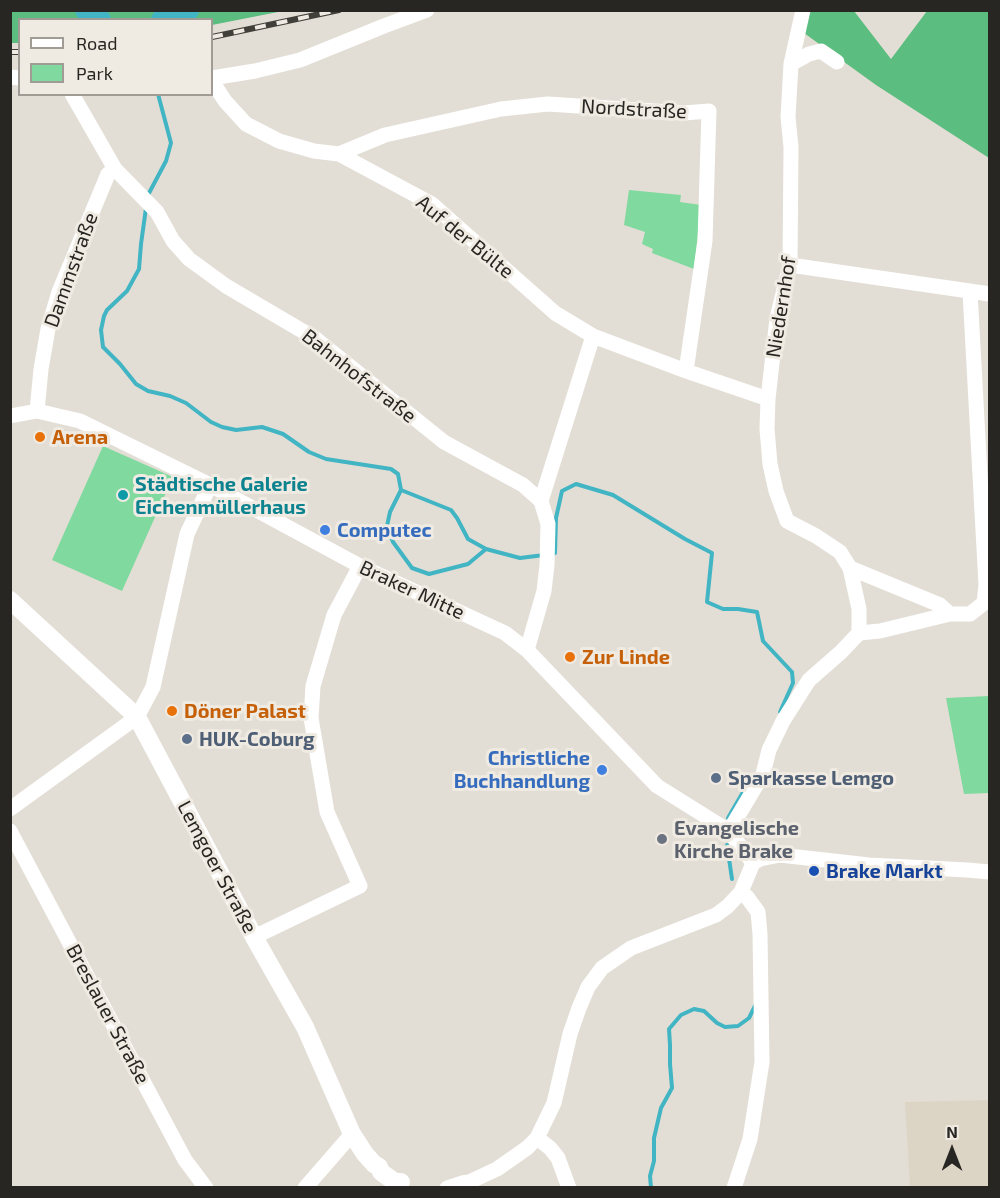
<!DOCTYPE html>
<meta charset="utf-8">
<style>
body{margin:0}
#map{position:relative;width:1000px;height:1198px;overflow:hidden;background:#e3ded5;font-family:"Exo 2",sans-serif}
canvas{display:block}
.frame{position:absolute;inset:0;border:12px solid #272622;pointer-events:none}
.legend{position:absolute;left:18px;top:18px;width:195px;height:78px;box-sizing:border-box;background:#f0ebe2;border:2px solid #a09c95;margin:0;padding:8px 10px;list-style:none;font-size:18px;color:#272622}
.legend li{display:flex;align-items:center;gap:12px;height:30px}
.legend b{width:30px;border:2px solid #a09c95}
.north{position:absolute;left:922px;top:1120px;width:60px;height:60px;-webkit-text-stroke:4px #f0ebe2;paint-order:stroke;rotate:0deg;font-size:16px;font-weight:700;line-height:24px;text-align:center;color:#272622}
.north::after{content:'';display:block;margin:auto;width:21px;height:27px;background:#272622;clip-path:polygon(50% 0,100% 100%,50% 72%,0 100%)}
</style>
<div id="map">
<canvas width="1000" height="1198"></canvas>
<div class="frame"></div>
<ul class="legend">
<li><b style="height:8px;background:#fff"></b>Road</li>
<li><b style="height:16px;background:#80d99e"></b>Park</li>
</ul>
<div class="north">N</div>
</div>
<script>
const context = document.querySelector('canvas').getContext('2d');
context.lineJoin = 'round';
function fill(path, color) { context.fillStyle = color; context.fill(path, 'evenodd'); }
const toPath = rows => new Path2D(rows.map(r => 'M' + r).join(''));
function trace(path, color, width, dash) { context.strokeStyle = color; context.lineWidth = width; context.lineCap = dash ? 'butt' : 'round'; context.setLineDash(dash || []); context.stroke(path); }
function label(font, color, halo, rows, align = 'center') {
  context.font = font + ' "Exo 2",sans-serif'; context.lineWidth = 6; context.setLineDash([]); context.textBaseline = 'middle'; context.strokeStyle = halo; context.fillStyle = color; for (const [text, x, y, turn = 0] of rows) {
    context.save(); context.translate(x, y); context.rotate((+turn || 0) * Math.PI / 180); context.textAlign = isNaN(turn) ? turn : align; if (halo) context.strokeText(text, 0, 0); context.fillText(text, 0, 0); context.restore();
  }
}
fill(toPath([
 [989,1100,989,1187,910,1187,905,1102]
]), '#dcd4c4');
fill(toPath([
 [629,190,681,195,680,202,701,205,694,269,652,253,653,249,642,244,645,232,624,225],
 [103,446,173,477,122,591,52,560],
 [989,696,989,793,964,794,946,698]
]), '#80d99e');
fill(toPath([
 [10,11,11,10,283,11,212,25,212,20,20,20,19,43,11,43],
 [808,11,854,11,891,59,927,11,989,11,989,158,876,85,804,33]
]), '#5bbd7f');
trace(toPath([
 [148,195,166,161,171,143,158,94],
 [146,208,141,244,139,269,127,291,107,310,104,316,101,330,103,347,120,364,136,384,148,391,170,396,186,403,211,422,222,427,236,430,262,427,283,434,309,452,326,459,391,469,398,474,401,490,451,510,457,518,468,539,486,549,520,558,544,555],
 [401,490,390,512,387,526,393,542,412,568,429,574,468,564,486,549],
 [552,554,555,553,556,518,562,491,576,484,613,495,685,539,712,553,707,602,723,609,738,609,757,612,763,641,792,672,793,683,780,712],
 [728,818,750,780],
 [727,845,732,879],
 [651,1188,650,1176,654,1161,654,1138,661,1108,672,1088,670,1064,670,1045,669,1029,681,1015,694,1009,704,1011,717,1023,725,1027,738,1026,749,1018,756,1004]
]), '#41b5c3', 4);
trace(toPath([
 [86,10,100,20],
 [162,20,188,10]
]), '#41b5c3', 22);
trace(toPath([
 [803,10,791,64,788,117,791,147,790,265,777,318,768,399,767,429,770,464,776,491,787,521,816,536,840,552,850,568,859,609,859,633],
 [791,64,809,54,821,51,837,62],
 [10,77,20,78],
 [212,78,255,71,300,60,384,26,427,10],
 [212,81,225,101,246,124,279,141,314,151,339,154,432,204,555,313,593,336,686,371,768,399],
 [72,94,115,169,157,212,173,241,189,259,226,286,316,339,444,442,523,485,541,501,548,524,547,565,544,591,527,650],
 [339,154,385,135,501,109,548,104,684,113,709,111,705,241,686,371],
 [790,265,990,294],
 [37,411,41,369,48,329,59,292,108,174,115,169],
 [10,416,37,411,80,421,210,485,360,566,505,633,527,650,657,786,729,831,753,863],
 [541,501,593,336],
 [950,614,970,614,984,603,986,585,970,292],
 [10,809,137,717,153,687,187,534,210,485],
 [10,831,185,1160,206,1188],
 [729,831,763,774,769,750,783,721,809,680,841,652,859,633,880,631,950,614,940,605,850,568],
 [753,863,760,859,780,855,869,865,967,870,990,872],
 [254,937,360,886,327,812,311,718,313,686,334,615,360,566],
 [537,1138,550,1148,558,1158,569,1188],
 [305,1188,352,1134],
 [447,1188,462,1183,469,1182,497,1169,527,1148,537,1138,554,1103,570,1034,579,1008,588,987,602,968,631,948,716,915,728,906,741,892,753,863],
 [734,1188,750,1139,762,1062,760,934,758,912,747,897,741,892]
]), '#fff', 15);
trace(toPath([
 [10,600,137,717,254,937,305,1027,352,1134,365,1154,374,1164,379,1167,381,1172,395,1182,401,1182]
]), '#fff', 18);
const rail = toPath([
 [212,37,339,10],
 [10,52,20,52]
]);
trace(rail, '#403f3a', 6);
trace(rail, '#f0ebe2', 4, [11]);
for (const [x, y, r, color] of [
 [40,437,6,"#e8710a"],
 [123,495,6,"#0f9aa8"],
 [325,530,6,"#3f7fe0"],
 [570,657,6,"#e8710a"],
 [172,711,6,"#e8710a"],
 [187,739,6,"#5c6f8a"],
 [602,770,6,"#3f7fe0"],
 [716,778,6,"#5c6f8a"],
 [662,839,6,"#6b7280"],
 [814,871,6,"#1a4fb4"]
]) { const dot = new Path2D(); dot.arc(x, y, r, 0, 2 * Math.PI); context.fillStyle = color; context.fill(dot); trace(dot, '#f0ebe2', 2); }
label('20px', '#272622', '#f0ebe2', [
 ["Nordstraße",634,109,3],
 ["Auf der Bülte",465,237,39],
 ["Dammstraße",71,270,-70],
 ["Niedernhof",781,307,-81],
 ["Bahnhofstraße",359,376,38],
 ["Braker Mitte",412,590,25],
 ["Lemgoer Straße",217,867,62],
 ["Breslauer Straße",108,1014,62]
]);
label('bold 20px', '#c56008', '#f0ebe2', [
 ["Arena",52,437],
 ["Zur Linde",582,657],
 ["Döner Palast",184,711]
], 'left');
label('bold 20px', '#0d838f', '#f0ebe2', [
 ["Städtische Galerie",135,484],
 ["Eichenmüllerhaus",135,507]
], 'left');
label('bold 20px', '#366cbe', '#f0ebe2', [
 ["Computec",337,530],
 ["Christliche",590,758,"right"],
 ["Buchhandlung",590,781,"right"]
], 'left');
label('bold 20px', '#4e5e75', '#f0ebe2', [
 ["HUK-Coburg",199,739],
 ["Sparkasse Lemgo",728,778]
], 'left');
label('bold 20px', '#5b616d', '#f0ebe2', [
 ["Evangelische",674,828],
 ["Kirche Brake",674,851]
], 'left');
label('bold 20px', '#164399', '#f0ebe2', [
 ["Brake Markt",826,871]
], 'left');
</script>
